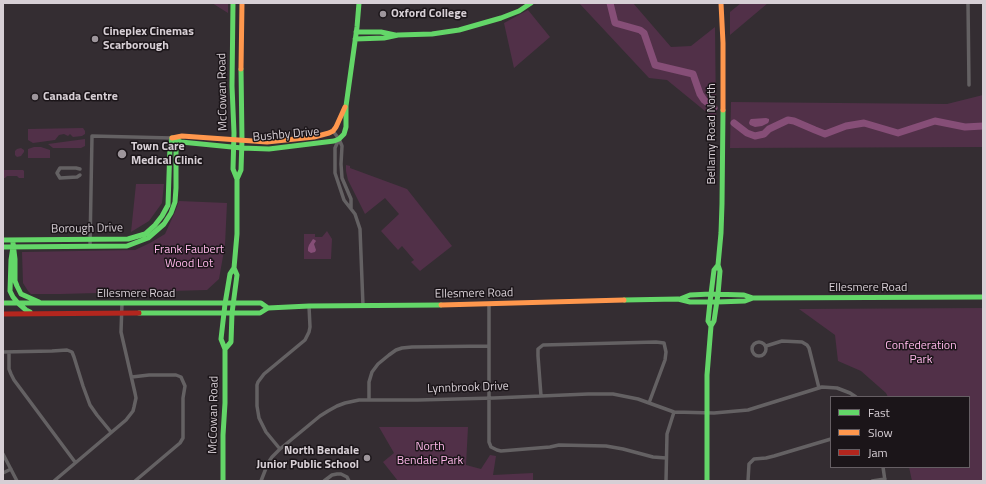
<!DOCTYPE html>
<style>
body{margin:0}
#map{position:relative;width:986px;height:484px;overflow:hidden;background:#342d32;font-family:"Titillium Web",sans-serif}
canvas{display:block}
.frame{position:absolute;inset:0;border:4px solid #d7cfd5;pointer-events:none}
.legend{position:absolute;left:830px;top:396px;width:140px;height:72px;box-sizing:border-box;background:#1b1519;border:1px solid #665f64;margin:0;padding:5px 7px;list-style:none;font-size:12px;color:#d7cfd5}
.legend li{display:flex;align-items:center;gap:8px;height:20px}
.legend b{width:20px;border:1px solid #665f64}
</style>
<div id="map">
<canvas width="986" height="484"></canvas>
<div class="frame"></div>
<ul class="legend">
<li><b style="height:5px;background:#63d668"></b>Fast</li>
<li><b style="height:5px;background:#ff974d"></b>Slow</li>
<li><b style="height:5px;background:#b3261e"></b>Jam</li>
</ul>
</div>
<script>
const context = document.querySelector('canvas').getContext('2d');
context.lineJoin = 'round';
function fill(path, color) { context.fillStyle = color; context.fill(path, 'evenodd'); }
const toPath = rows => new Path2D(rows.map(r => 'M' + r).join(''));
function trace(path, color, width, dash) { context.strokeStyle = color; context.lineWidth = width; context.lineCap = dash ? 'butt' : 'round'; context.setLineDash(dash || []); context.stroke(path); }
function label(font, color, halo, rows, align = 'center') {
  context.font = font + ' "Titillium Web",sans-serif'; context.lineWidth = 3; context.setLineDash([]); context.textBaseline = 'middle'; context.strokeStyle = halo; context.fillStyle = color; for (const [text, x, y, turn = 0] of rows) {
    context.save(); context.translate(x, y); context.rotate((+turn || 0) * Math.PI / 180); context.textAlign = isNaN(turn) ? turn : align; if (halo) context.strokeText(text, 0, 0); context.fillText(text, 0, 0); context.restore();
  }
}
fill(toPath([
 [212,3,228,3,228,13],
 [579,3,633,3,671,47,691,46,715,27,716,120,667,80,649,78],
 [741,3,768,3,730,35,730,12],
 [528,10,550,37,514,68,504,23],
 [983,95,983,147,730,148,731,102,947,104],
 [83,128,85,131,85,134,82,136,73,137,70,134,68,136,64,134,59,135,55,140,33,143,28,140,28,129],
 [85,139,85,146,81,148,53,148,48,144],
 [34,147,41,147,50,150,50,158,28,158,28,149],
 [21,148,24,150,24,152,21,156,17,157,15,155,15,151,17,149],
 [346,165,350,166,350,168,407,189,452,246,420,271,411,262,414,260,402,246,398,250,381,231,399,214,385,198,365,214,348,180,346,171],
 [3,170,23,170,24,171,24,178,19,178,17,176,7,176,5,178,3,178],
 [136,184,164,184,162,203,149,221,131,232],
 [179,201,227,203,225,245,219,279,207,290,61,294,31,294,28,291,23,283,22,252,135,250,150,243,165,234,175,212],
 [327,231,332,239,331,259,304,259,304,234,315,234,315,237,322,237],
 [983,308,983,481,912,481,909,467,969,467,969,397,888,397,886,393,861,371,838,361,835,335,799,309],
 [379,427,468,427,466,465,481,469,490,455,496,456,493,475,533,473,533,481,398,481,383,462,394,453]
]), '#513048');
fill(toPath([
 [766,118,769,119,769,121,768,123,762,126,755,127,750,125,749,123,750,120,751,119],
 [313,239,315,240,316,241,314,244,316,250,315,252,311,253,308,251,308,248,309,245]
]), '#864e77');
trace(toPath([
 [610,3,615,23,640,30,644,33,655,65,693,74,700,94,704,100,714,108],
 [734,123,747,133,755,136,764,134,769,129,788,120,794,121,815,130,825,134,846,126,864,123,898,133,935,121,965,127,983,126]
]), '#864e77', 7);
trace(toPath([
 [968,3,969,85],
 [333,131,339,139,342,146,341,164,342,178,351,199,351,208],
 [339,139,335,148,335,173,344,200,355,214,360,229,363,306],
 [80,175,77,177,60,178,57,173,60,168,76,168,80,169],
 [90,246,92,136,172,138],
 [489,304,489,442,491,447,497,450,501,451,550,447,559,445,606,446,623,449,653,457,666,458],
 '752 349a7 7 0 1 1 14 0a7 7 0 1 1-14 0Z',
 [766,346,782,341,802,342,807,345,809,348,819,388],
 [3,352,52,351,67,350,72,352,74,357,83,386,90,405,97,415,111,432],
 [9,352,9,369,11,374,14,380,75,462],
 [132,377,149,375,176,375,181,377,185,386,183,398,183,438,180,443,135,481],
 [541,396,538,356,538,349,543,345,656,342,664,343,666,352,665,360,649,403],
 [369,400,369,382,372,372,378,364,389,355,396,350,402,348,412,347,489,346],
 [280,449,266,432,259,418,257,406,257,385,258,382,264,374,305,340,309,332,310,327,309,306],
 [3,454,17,481],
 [883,467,885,481],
 [3,473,11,469],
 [54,481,126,420,133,411,134,407,136,398,135,393,121,332,122,303],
 [261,481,268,463,272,457,280,449,320,416,328,411,337,406,345,403,359,400,418,400,494,398,588,394,613,394,638,399,674,412,714,413,748,410,822,387,837,388,850,393,856,397],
 [324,481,332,475,337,474,341,474,347,477,349,481],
 [666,481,667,434,674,412],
 [748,481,749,464,754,459,766,458,774,456,831,439],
 [872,481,885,479]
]), '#646163', 3.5);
trace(toPath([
 [233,3,232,86,234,133,233,169,237,179],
 [356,32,381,32,395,35],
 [355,39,384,38,398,35,432,34,459,30,501,18,519,11,531,3],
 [172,138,181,142,242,148,269,149,334,141,339,139,344,134,346,127,346,106,357,27,359,3],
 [3,240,128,239,145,234,155,225,162,216,168,205,170,146,172,138],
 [13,243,15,259,15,281,17,286,21,294,39,302],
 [3,247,127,246,148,238,164,224,171,213,175,202,176,188,176,147,172,138],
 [13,247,11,260,10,291,13,297,18,303,26,310,30,312],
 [680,299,690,295,711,294,744,295,753,298,983,297],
 [624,300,678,299,690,302,717,302,745,301,753,298],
 [3,303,261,303,268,308],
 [139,313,260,313,268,308,309,306,441,305],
 [711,326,708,321,710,302,714,270,718,265],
 [225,349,231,342,232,313,237,275,234,268],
 [223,481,223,435,225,403,225,349,221,339,225,304,230,274,234,268,237,234,237,179,241,170,242,140,241,69],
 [707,481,707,375,711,326,714,321,718,294,720,271,718,265,721,233,722,204,723,110]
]), '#63d668', 5);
trace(toPath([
 [721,3,723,43,723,110],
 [241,69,242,3],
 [172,138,182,136,267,142,314,137,329,133,333,131,336,127,345,107],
 [441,305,624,300]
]), '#ff974d', 5);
trace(toPath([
 [3,314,139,313]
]), '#b3261e', 5);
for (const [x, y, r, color] of [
 [383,14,4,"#9e969c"],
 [95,39,4,"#9e969c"],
 [35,97,4,"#9e969c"],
 [122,154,5,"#9e969c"],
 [367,458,4,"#9e969c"]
]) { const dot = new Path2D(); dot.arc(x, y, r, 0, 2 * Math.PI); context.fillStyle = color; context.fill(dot); trace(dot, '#1b1519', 1.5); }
label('bold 12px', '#d7cfd5', '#1b1519', [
 ["Oxford College",391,14],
 ["Cineplex Cinemas",103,32],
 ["Scarborough",103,46],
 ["Canada Centre",43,97],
 ["Town Care",131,147],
 ["Medical Clinic",131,161],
 ["North Bendale",359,451,"right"],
 ["Junior Public School",359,465,"right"]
], 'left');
label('12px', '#d7cfd5', '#1b1519', [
 ["McCowan Road",223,92,-91],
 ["Bellamy Road North",712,134,-90],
 ["Bushby Drive",286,135,-5],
 ["Borough Drive",87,229,-1],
 ["Ellesmere Road",868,288],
 ["Ellesmere Road",136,294],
 ["Ellesmere Road",474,294,-1],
 ["Lynnbrook Drive",468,388,-2],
 ["McCowan Road",214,415,-89]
]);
label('12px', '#feb7e9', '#1b1519', [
 ["Frank Faubert",189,250],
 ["Wood Lot",189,264],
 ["Confederation",921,346],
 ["Park",921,360],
 ["North",430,447],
 ["Bendale Park",430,461]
]);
</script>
